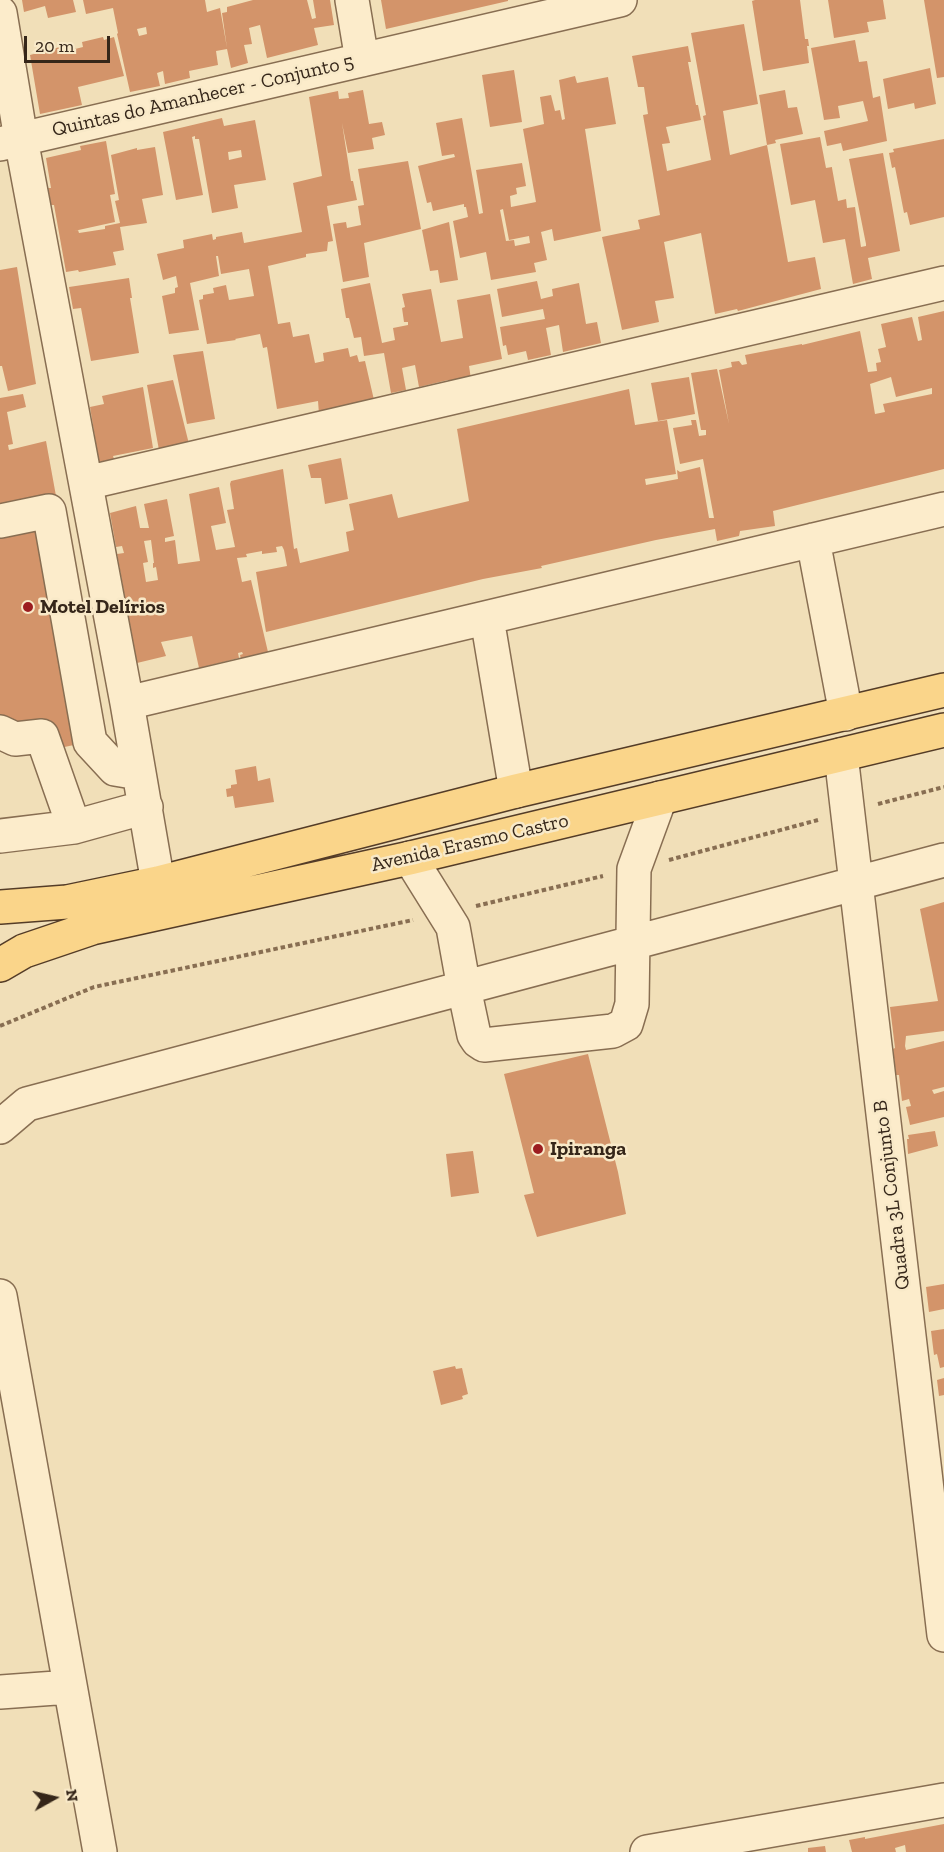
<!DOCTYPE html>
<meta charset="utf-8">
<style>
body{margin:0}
#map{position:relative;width:944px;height:1852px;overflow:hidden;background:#f1dfb8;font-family:"Zilla Slab",serif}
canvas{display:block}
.north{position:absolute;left:24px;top:1768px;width:60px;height:60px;-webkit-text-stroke:4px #f8e9c8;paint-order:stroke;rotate:82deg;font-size:16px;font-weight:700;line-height:24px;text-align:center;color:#352619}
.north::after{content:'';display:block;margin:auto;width:21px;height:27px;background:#352619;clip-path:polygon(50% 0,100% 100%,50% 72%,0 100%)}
.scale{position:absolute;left:24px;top:36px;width:86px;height:27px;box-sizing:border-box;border:3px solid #352619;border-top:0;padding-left:8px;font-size:18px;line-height:21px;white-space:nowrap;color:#352619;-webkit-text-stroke:4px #f8e9c8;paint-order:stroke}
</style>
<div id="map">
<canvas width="944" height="1852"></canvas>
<div class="north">N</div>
<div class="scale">20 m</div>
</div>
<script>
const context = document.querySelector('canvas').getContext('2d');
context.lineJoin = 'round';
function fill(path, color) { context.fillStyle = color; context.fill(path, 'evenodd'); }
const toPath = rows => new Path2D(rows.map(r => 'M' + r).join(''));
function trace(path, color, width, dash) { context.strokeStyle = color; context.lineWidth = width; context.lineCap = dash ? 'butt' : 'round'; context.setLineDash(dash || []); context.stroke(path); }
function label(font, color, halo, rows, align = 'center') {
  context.font = font + ' "Zilla Slab",serif'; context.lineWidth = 5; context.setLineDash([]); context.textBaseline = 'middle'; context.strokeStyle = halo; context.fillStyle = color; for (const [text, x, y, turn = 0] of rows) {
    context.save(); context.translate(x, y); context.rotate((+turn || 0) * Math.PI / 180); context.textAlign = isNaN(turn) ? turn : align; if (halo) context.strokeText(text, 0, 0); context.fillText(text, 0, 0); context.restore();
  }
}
fill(toPath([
 [22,0,73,0,76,12,48,18,45,6,24,12],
 [83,0,205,0,207,12,220,8,227,48,222,13,227,12,227,7,253,0,307,0,312,19,316,18,313,0,330,0,334,25,314,28,318,45,267,58,260,25,249,28,252,44,244,45,248,63,231,68,227,49,216,51,218,65,189,71,190,78,165,84,163,71,157,73,160,86,130,92,117,34,118,33,113,8,86,14],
 [146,27,147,34,139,36,137,29],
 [381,0,508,0,508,1,386,29],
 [755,0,800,0,805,39,808,39,809,46,807,46,809,63,763,71,752,1],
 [828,0,883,0,886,19,867,22,869,32,834,38],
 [924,0,944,0,944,77,937,78],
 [744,24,758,104,723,111,730,155,767,145,788,262,815,257,821,289,738,311,737,309,715,314,701,233,664,242,674,298,655,301,659,322,622,330,602,237,640,229,638,220,660,215,643,115,648,114,644,87,638,87,632,56,688,46,691,62,688,62,696,105,698,105,701,120,666,127,670,143,662,144,667,171,711,160,703,116,706,115,691,33],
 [103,37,104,40,114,37,124,76,78,87,82,105,40,114,30,55,60,47,61,52,71,50,83,47,82,42],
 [855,40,859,62,867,61,873,98,880,96,887,141,843,151,841,143,827,146,824,131,868,121,863,101,838,106,840,118,824,120,811,48],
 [930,68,936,104,915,109,914,103,888,109,883,79],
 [514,70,522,122,490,127,482,75],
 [575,76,577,83,608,77,616,124,585,129,601,231,554,241,552,229,541,232,547,260,534,263,536,272,491,280,486,252,460,258,453,221,468,217,466,207,464,207,464,204,433,211,431,202,427,203,418,166,455,157,454,154,442,156,436,123,462,118,479,214,483,213,476,170,522,163,526,186,516,188,517,194,510,196,511,207,536,202,523,129,544,124,540,97,551,95,555,111,560,110,562,120,565,119,559,80],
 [503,209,509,240,529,236,530,243,515,246,514,240,506,241,500,210],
 [363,90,369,124,382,122,385,135,372,138,374,149,348,153,342,123,351,181,353,181,357,200,327,206,333,241,328,242,327,251,306,254,306,257,268,266,278,324,290,322,293,337,309,334,315,363,324,361,323,353,348,348,350,357,357,355,359,362,365,361,374,400,319,414,318,401,277,409,267,347,263,348,260,334,235,339,236,340,207,344,199,300,203,299,203,295,214,293,213,288,226,285,229,300,254,296,249,269,221,274,218,256,216,256,219,276,190,283,199,330,169,334,162,296,175,293,175,288,178,287,176,276,163,280,157,254,184,248,183,240,212,234,213,240,216,239,216,237,242,232,244,243,302,232,293,183,322,176,309,97,338,91,339,99,349,98,348,93],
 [785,90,788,108,797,107,803,134,775,140,776,143,767,145,759,95],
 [222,118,224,126,255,120,266,180,234,185,238,208,212,213,199,139,195,139,195,136,192,137,203,195,176,200,163,132],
 [241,150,242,157,229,160,228,152],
 [820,137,826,168,832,167,832,168,838,201,846,199,847,208,855,207,861,247,866,246,866,244,849,159,883,153,900,251,868,258,872,279,853,284,845,239,823,243,815,200,791,205,780,144],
 [944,139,944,217,910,225,907,212,904,213,895,167,892,168,889,153,894,152,893,149],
 [106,141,115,194,110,195,115,222,74,231,78,230,79,233,105,229,105,226,120,223,115,201,119,200,111,155,137,148,137,150,155,147,163,195,142,199,147,223,120,227,124,250,113,252,116,265,79,272,78,270,66,272,54,205,51,205,48,188,51,188,46,158,81,150,80,146],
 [408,161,421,229,364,243,369,277,343,282,333,224,346,222,347,228,361,225,358,206,364,205,358,169],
 [449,222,458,280,440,283,438,270,430,271,422,230],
 [17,267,36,384,8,391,2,366,0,366,0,270],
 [129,278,132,298,130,298,139,353,91,361,81,308,73,309,69,287],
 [537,281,541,299,553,296,552,289,579,283,586,324,597,322,601,343,563,352,559,325,546,328,551,355,528,360,526,351,508,355,506,345,503,346,500,327,545,319,543,309,502,317,497,289],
 [370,283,382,343,395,340,393,328,408,325,408,322,404,322,402,308,405,307,402,294,431,289,441,342,463,338,457,300,490,294,502,359,469,366,471,379,449,383,448,380,419,387,415,365,402,368,406,390,391,393,384,353,364,356,361,337,354,338,349,318,346,318,341,289],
 [944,311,944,469,773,511,775,526,740,531,739,536,717,541,715,529,656,540,541,566,542,568,483,579,266,632,256,572,287,566,284,550,282,546,276,547,277,552,262,554,262,551,246,554,247,557,237,558,242,582,251,580,268,652,241,659,240,655,243,654,242,652,238,653,239,658,199,668,192,636,161,642,166,656,137,663,117,554,124,553,122,546,116,547,110,513,136,506,140,528,149,528,144,504,167,499,174,536,165,538,165,542,175,540,178,564,200,561,189,494,219,487,226,523,211,526,216,550,235,547,227,510,234,509,230,484,231,481,283,469,294,549,297,548,300,563,349,551,346,532,354,530,349,504,392,494,398,518,469,501,457,429,629,389,635,425,667,420,676,474,645,479,646,485,678,479,677,470,680,472,700,467,709,518,714,518,703,459,680,464,673,428,692,425,691,420,696,420,699,436,706,435,706,430,701,430,691,373,717,369,729,424,719,370,732,367,731,362,739,361,742,365,747,364,745,355,802,344,802,345,860,331,868,372,877,371,876,363,881,362,878,349,886,347,881,324,912,317,918,341,922,340,918,317],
 [891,377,896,397,932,388,932,394,883,404,885,412,875,414,870,384],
 [151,540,154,563,153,563,153,568,156,567,158,580,146,582,143,563,148,562,144,541],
 [203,351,215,419,187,424,173,355],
 [689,377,695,414,658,421,651,383],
 [173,380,189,444,159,450,147,385],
 [143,387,153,448,113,456,114,459,99,462,90,407,104,404,102,396],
 [23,394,26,407,7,412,13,444,8,445,9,450,46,441,56,496,17,504,0,515,0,398],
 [341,458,348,499,325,504,321,478,311,478,308,465],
 [41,526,97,740,32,754,0,730,0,534],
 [256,766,258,781,270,778,274,802,235,808,233,796,227,797,226,789,231,788,231,785,237,784,235,770],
 [944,902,944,1031,906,1036,905,1046,906,1050,944,1041,944,1087,932,1090,934,1094,944,1091,944,1117,910,1125,906,1107,911,1106,909,1099,902,1101,899,1075,896,1075,893,1049,895,1048,890,1007,938,1001,920,909],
 [588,1054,618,1172,626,1214,537,1237,524,1195,534,1193,504,1074],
 [935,1131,938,1146,908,1154,907,1139,909,1139,908,1135],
 [473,1151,479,1193,451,1197,446,1154],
 [944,1284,944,1309,929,1312,926,1287],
 [944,1329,944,1367,940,1368,937,1354,934,1355,931,1331],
 [455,1366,456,1369,462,1368,468,1394,462,1396,463,1399,441,1405,433,1371],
 [944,1378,944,1395,939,1396,937,1380],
 [944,1824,944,1852,906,1852,905,1845,895,1848,896,1852,852,1852,849,1840,865,1837,865,1839],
 [825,1846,826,1852,808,1852,808,1848]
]), '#d3946a');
const minor = toPath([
 [352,0,362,60],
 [0,13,21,139,127,703,158,883],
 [0,144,620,0],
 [86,483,944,283],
 [0,521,49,511,90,742,115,769,139,773],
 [813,540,846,714],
 [487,618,516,791],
 [127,703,944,509],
 [0,732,15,739,42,736,74,827],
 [841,755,944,1635],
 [0,836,74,827,146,807],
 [410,858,453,927,464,988,474,1035,478,1041,484,1045,613,1031,626,1024,632,1004,634,869,660,798],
 [0,1127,27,1104,944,860],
 [0,1296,100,1852],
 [0,1692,70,1687],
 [647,1852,944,1800]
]);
const major = toPath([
 [0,907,67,902,158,883,516,791,944,690],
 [0,965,24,951,92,928,410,858,944,730]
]);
trace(minor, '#886e52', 36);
trace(major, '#543c27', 36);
trace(toPath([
 [878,804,944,787],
 [669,860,818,820],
 [476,906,603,876],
 [0,1026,94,987,413,920]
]), '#886e52', 4, [4.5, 3]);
trace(minor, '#fceccb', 33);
trace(major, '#fad58a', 33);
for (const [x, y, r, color] of [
 [28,607,6,"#9c1d20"],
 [538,1149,6,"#9c1d20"]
]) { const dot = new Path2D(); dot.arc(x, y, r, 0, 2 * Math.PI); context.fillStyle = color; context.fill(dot); trace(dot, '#f8e9c8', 2); }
label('20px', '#352619', '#f8e9c8', [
 ["Quintas do Amanhecer - Conjunto 5",203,96,-13],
 ["Avenida Erasmo Castro",470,843,-13],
 ["Quadra 3L Conjunto B",892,1195,-97]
]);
label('bold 20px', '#352619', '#f8e9c8', [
 ["Motel Delírios",40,607],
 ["Ipiranga",550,1149]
], 'left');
</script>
